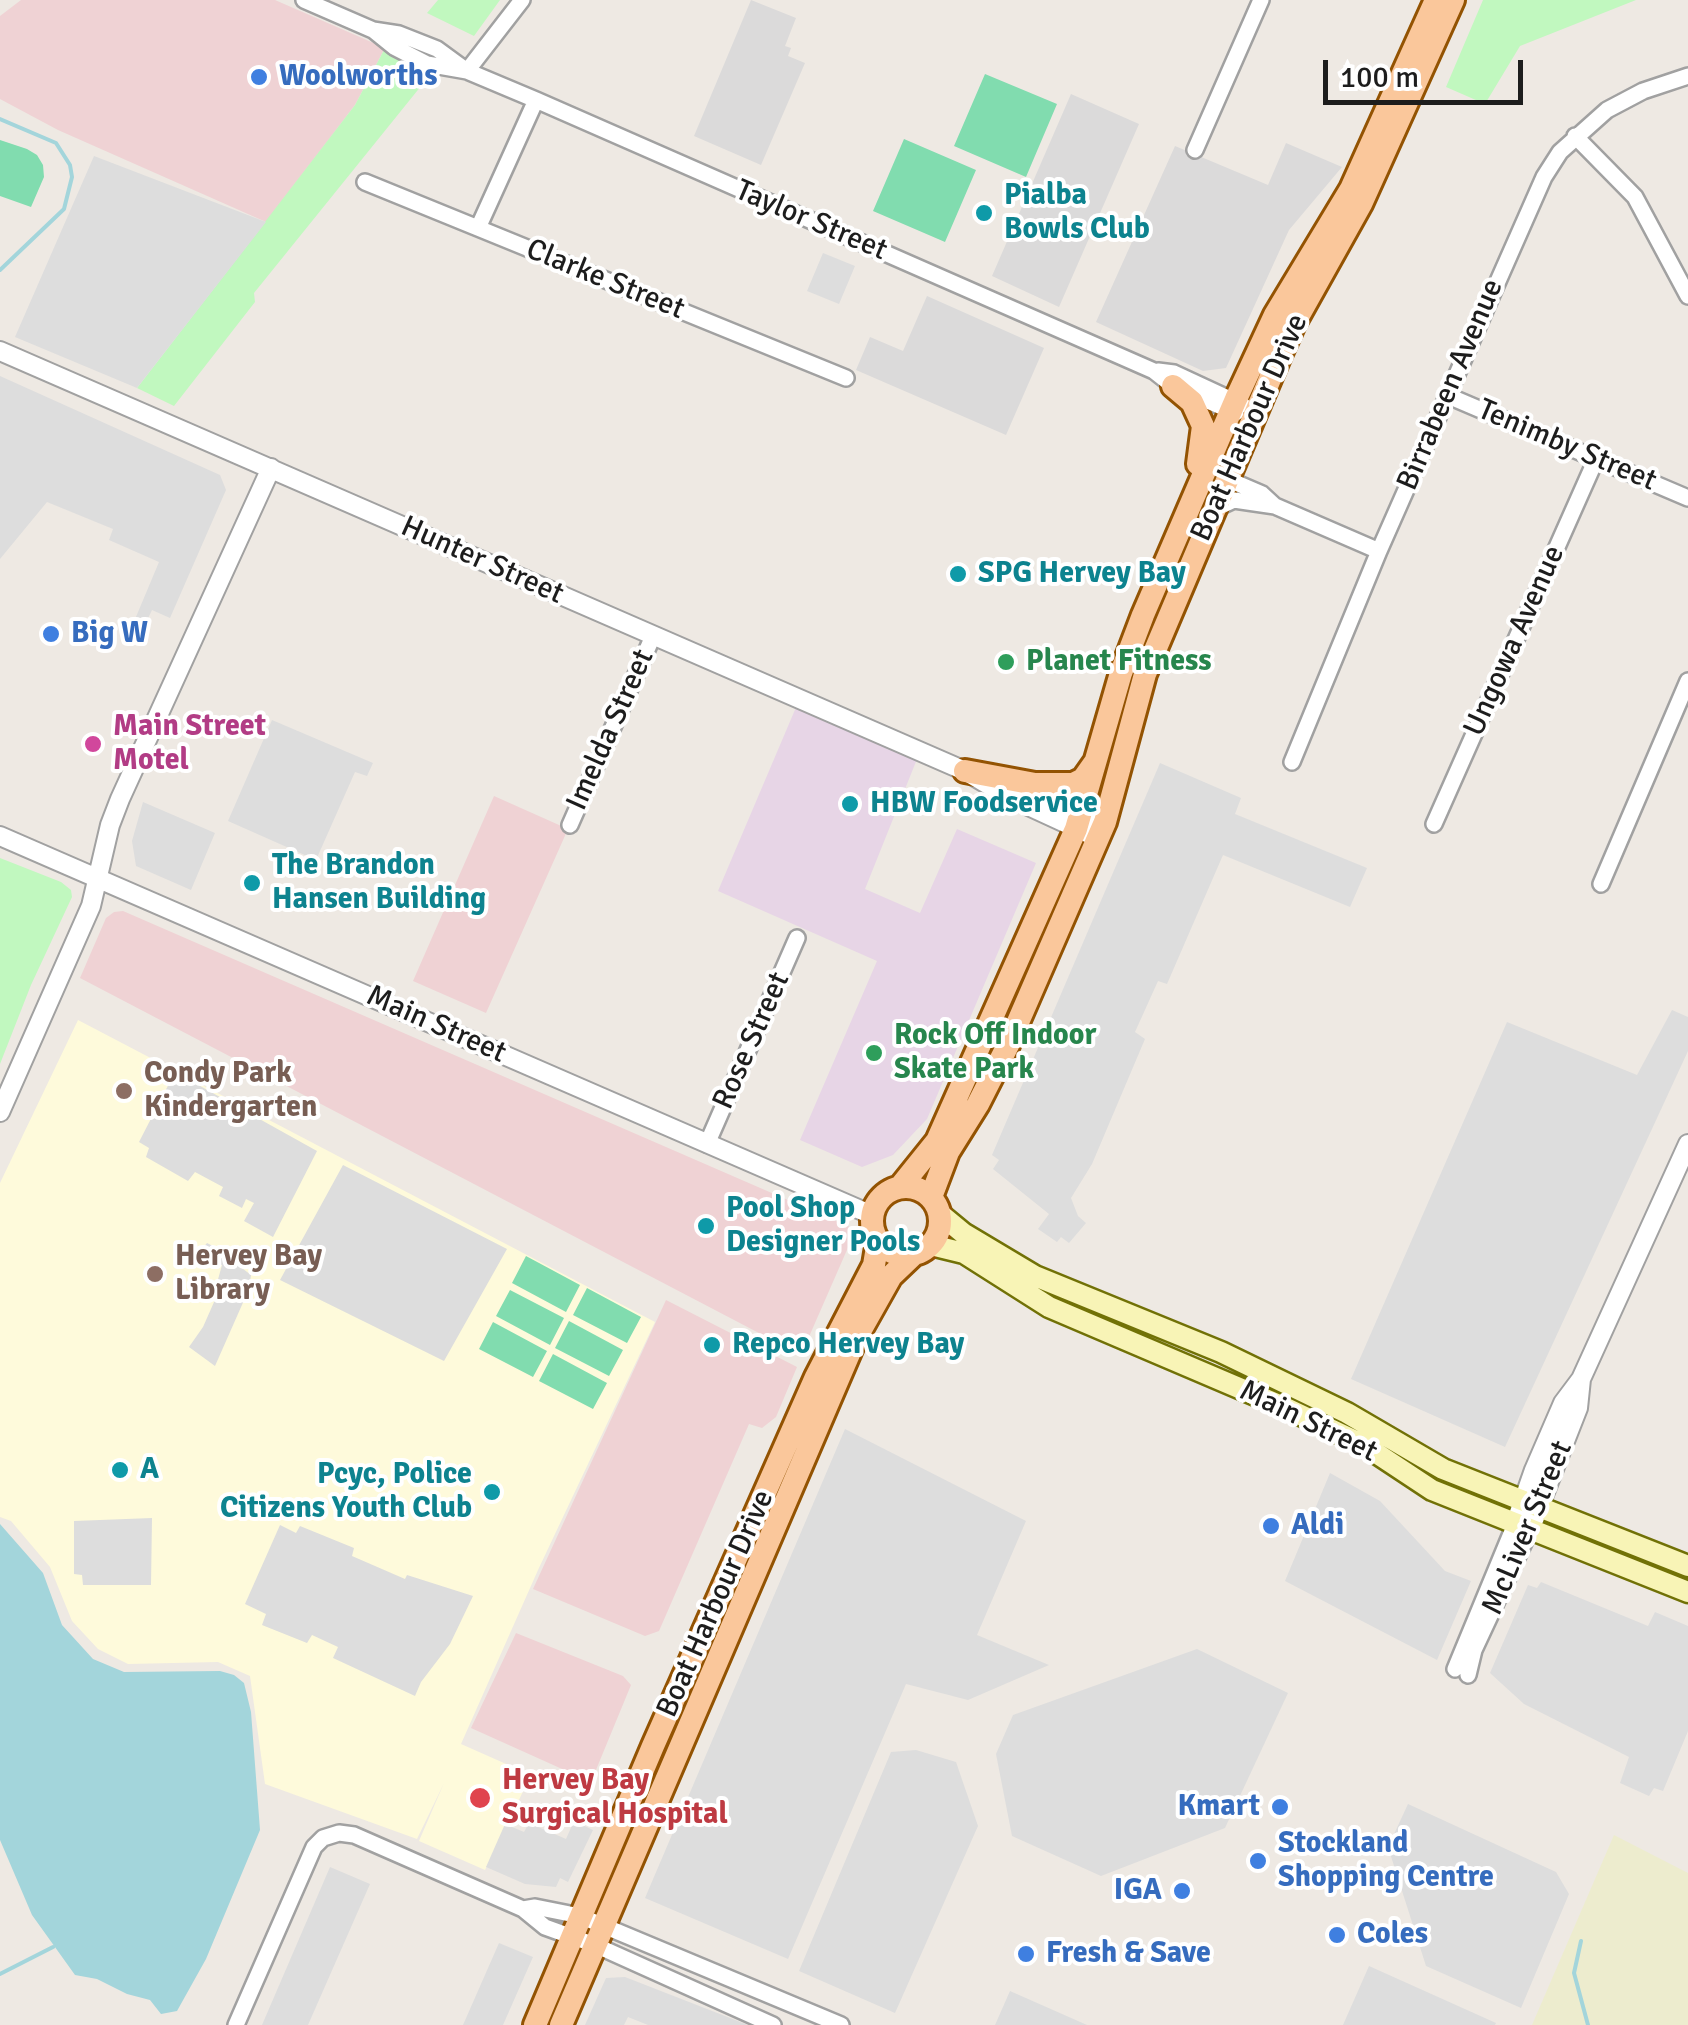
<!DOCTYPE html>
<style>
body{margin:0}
#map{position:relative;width:1688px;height:2025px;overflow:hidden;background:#eee9e3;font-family:Signika,sans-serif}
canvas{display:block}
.scale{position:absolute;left:1323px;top:60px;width:200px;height:45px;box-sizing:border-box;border:5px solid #1d1d1d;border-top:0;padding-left:12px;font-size:30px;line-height:35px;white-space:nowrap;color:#1d1d1d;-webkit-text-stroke:8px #fff;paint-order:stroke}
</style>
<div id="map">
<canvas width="1688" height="2025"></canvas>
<div class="scale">100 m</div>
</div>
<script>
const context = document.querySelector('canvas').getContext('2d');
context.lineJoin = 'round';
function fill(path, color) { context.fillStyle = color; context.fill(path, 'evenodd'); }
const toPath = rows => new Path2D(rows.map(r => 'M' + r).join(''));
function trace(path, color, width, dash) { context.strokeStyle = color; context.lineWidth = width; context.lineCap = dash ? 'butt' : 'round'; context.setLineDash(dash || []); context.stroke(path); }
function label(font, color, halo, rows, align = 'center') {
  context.font = font + ' Signika,sans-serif'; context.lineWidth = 8; context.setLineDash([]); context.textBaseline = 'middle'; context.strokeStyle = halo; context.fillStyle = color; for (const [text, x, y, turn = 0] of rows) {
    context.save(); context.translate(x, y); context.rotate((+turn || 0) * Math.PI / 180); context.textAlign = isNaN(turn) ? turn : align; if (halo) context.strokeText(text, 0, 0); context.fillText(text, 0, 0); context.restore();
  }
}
fill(toPath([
 [751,0,796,18,785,46,791,48,788,56,805,63,761,165,694,136],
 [1071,94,1139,124,1059,307,992,276],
 [1286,143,1342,167,1289,230,1226,368,1203,371,1096,322,1175,146,1268,185],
 [927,296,1044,348,1006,435,856,370,870,337,903,351]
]), '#dbdada');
fill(toPath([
 [21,0,275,0,385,48,355,105,266,222,58,130,0,99,0,16],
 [494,796,568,829,486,1013,413,981],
 [123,911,850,1227,850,1243,801,1355,80,978,106,918,114,912],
 [666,1300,797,1367,776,1417,762,1428,749,1424,659,1631,645,1636,533,1589],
 [516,1633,623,1676,631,1685,591,1782,471,1728]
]), '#efd2d4');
fill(toPath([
 [797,705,917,759,865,889,920,913,957,829,1036,863,927,1119,893,1155,862,1167,800,1140,877,961,718,891]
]), '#e7d5e6');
fill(toPath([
 [78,1020,655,1322,538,1570,461,1744,531,1775,485,1870,419,1841,444,1783,417,1839,265,1784,250,1676,218,1662,128,1664,98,1649,72,1621,50,1567,11,1521,0,1517,0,1183]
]), '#fefadb');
fill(toPath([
 [1614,1835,1688,1873,1688,2025,1532,2025]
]), '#edecce');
fill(toPath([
 [438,0,500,0,474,36,427,13],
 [1483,0,1636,0,1520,46,1485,104,1446,87],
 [385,48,434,70,254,293,255,302,174,406,137,388,355,105],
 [0,858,61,882,71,890,72,897,31,985,0,1064]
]), '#c1f8bf');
fill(toPath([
 [985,74,1057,104,1026,177,954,146],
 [904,139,976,170,945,242,873,211],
 [0,140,27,149,37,155,43,165,44,177,31,207,0,196],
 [526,1256,580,1285,566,1312,512,1283],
 [587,1288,641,1317,627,1343,573,1315],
 [510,1290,564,1318,550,1345,496,1316],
 [569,1321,623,1350,609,1376,555,1348],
 [493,1322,547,1351,533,1377,479,1349],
 [553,1354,607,1383,593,1409,539,1381]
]), '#81dcaf');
fill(toPath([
 [94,156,266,222,137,388,15,337],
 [823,253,855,266,839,304,807,291],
 [0,376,220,475,226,490,170,618,152,610,143,629,133,624,159,562,109,540,113,529,47,502,0,559],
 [272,720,373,763,367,776,355,772,316,860,228,821],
 [1160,763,1241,798,1235,814,1367,868,1350,907,1223,855,1167,984,1158,981,1135,1032,1145,1039,1092,1164,1071,1198,1078,1216,1086,1223,1069,1243,1061,1237,1057,1242,1038,1229,1049,1214,993,1169,999,1160,992,1155],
 [143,802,215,833,191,890,136,866,132,841],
 [1672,1010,1688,1017,1688,1051,1505,1447,1351,1379,1507,1022,1637,1075],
 [175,1072,317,1151,273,1237,244,1221,254,1203,246,1199,242,1208,219,1196,223,1187,195,1172,188,1181,146,1157,149,1148,139,1142],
 [343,1165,507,1249,444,1361,280,1280],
 [207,1243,228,1254,224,1263,234,1262,251,1275,249,1289,215,1366,189,1347,203,1327,222,1284,217,1283,222,1265,192,1261],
 [845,1429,1026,1521,977,1635,1049,1665,968,1700,906,1684,788,1959,645,1898],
 [1330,1473,1380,1501,1445,1571,1471,1581,1437,1660,1285,1581],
 [152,1518,151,1585,83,1585,82,1575,74,1574,74,1521],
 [280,1525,296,1533,300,1526,354,1548,352,1556,405,1579,407,1575,473,1596,450,1644,421,1682,415,1696,333,1658,338,1647,312,1635,307,1643,262,1625,266,1614,245,1604],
 [1541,1582,1648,1626,1655,1612,1688,1626,1688,1731,1663,1791,1654,1788,1649,1796,1620,1783,1629,1757,1524,1704,1490,1673,1528,1585,1537,1588],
 [1197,1649,1288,1693,1225,1828,1101,1876,1012,1836,996,1754,1013,1715],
 [916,1750,956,1762,978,1826,895,2013,799,1971,891,1752],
 [1408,1804,1556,1872,1569,1894,1521,2008,1426,1966,1388,1847],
 [574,1821,593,1830,568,1882,560,1878,556,1887,525,1884,486,1867,505,1824,524,1832,529,1823,566,1839],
 [330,1867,370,1884,308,2025,262,2025],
 [499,1943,533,1957,503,2025,463,2025],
 [1369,1966,1496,2023,1495,2025,1343,2025],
 [625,1977,748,2025,648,2025,628,2017,624,2025,585,2025,606,1978],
 [1010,1991,1087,2025,995,2025]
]), '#ddd');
fill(toPath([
 [0,1524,43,1573,62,1625,93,1659,124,1672,220,1671,234,1675,244,1683,251,1712,260,1830,206,1959,177,2011,161,2014,150,2000,127,1994,97,1979,75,1975,32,1915,0,1840]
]), '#a3d5db');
trace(toPath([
 [0,119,56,143,70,165,72,177,64,209,0,270],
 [1581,1941,1574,1973,1588,2025],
 [0,1974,53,1947]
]), '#a3d5db', 4);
const minor = toPath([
 [304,0,373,30,399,34,437,49,467,71],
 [373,30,394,47,427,64,467,71,536,100,1154,371,1173,386,1236,413],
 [467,71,522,0],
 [1575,136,1635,197,1688,296],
 [1195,150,1261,0],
 [365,182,846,378],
 [478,228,536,100],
 [1158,371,1174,373,1243,405],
 [1446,395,1688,498],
 [1227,479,1262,494,1275,506],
 [1215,509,1234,500,1275,506,1379,551],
 [1292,762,1379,551,1544,177,1560,152,1607,110,1643,91,1688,76],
 [1434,824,1597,457],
 [570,825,653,636],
 [1601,884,1688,681],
 [707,1144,797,938],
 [1455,1669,1515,1524],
 [1468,1675,1474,1650,1530,1530],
 [523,1909,545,1927,595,1945,773,2025],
 [236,2025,314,1847,323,1838,339,1833,354,1835,523,1909,535,1907,580,1916,841,2025]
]);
const tertiary = toPath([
 [0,351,965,771,1009,797,1098,838],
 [1023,788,1105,822],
 [0,836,872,1215],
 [0,1112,91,906,110,825,120,799,271,468],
 [1534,1520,1578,1408,1581,1379],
 [1515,1524,1534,1470,1563,1403,1581,1379,1688,1144]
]);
const secondary = toPath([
 [940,1214,963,1233,1035,1276,1221,1352,1347,1413,1443,1469,1688,1566],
 [931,1245,964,1253,1049,1307,1286,1408,1364,1445,1432,1490,1688,1592]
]);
const primary = toPath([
 [1173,386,1192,402,1203,426,1198,464],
 [965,771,1035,784,1073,784,1083,779,1095,762],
 '872 1221a34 34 0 1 1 68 0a34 34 0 1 1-68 0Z',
 [900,1187,937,1141,1076,829,1121,673,1143,615,1236,399,1275,315,1351,189,1436,0],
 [931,1197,948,1152,978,1104,1008,1045,1105,822,1145,674,1281,353,1294,324,1361,204,1453,0],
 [535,2025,653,1746,816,1377,874,1265,878,1241],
 [561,2025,855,1340,891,1276,913,1255]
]);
trace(minor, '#a1a1a1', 20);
trace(tertiary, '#a1a1a1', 22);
trace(secondary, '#717106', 25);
trace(primary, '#935302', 28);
trace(minor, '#fff', 15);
trace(tertiary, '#fff', 18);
trace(secondary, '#f8f4b6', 20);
trace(primary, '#fac79b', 22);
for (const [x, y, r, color] of [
 [259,77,10,"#3f7fe0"],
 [984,213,10,"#0f9aa8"],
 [958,574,10,"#0f9aa8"],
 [51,634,10,"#3f7fe0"],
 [1006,662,10,"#2e9e5b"],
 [93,744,10,"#d1479c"],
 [850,804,10,"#0f9aa8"],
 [252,883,10,"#0f9aa8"],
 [874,1053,10,"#2e9e5b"],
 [124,1091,10,"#8d6e63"],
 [706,1226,10,"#0f9aa8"],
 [155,1274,10,"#8d6e63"],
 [712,1345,10,"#0f9aa8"],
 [120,1470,10,"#0f9aa8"],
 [492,1492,10,"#0f9aa8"],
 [1271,1526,10,"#3f7fe0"],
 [480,1798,12,"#e0444e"],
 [1280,1807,10,"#3f7fe0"],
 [1258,1861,10,"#3f7fe0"],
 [1182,1891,10,"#3f7fe0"],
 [1337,1935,10,"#3f7fe0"],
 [1026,1954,10,"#3f7fe0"]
]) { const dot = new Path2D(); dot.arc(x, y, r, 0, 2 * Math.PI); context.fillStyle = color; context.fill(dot); trace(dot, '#fff', 4); }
label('bold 30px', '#366cbe', '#fff', [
 ["Woolworths",279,77],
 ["Big W",71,634],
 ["Aldi",1291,1526],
 ["Kmart",1260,1807,"right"],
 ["Stockland",1278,1844],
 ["Shopping Centre",1278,1878],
 ["IGA",1162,1891,"right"],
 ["Coles",1357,1935],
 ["Fresh & Save",1046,1954]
], 'left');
label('bold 30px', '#0d838f', '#fff', [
 ["Pialba",1004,196],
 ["Bowls Club",1004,230],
 ["SPG Hervey Bay",978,574],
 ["HBW Foodservice",870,804],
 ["The Brandon",272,866],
 ["Hansen Building",272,900],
 ["Pool Shop",726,1209],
 ["Designer Pools",726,1243],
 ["Repco Hervey Bay",732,1345],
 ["A",140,1470],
 ["Pcyc, Police",472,1475,"right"],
 ["Citizens Youth Club",472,1509,"right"]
], 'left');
label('30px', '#1d1d1d', '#fff', [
 ["Taylor Street",811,221,23],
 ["Clarke Street",605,280,22],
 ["Birrabeen Avenue",1451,385,-67],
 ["Boat Harbour Drive",1250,428,-66],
 ["Tenimby Street",1567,446,23],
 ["Hunter Street",482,561,24],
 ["Ungowa Avenue",1515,641,-66],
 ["Imelda Street",611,730,-66],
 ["Main Street",436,1025,24],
 ["Rose Street",752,1041,-66],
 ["Main Street",1308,1422,26],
 ["McLiver Street",1528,1528,-67],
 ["Boat Harbour Drive",716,1604,-66]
]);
label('bold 30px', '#27864d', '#fff', [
 ["Planet Fitness",1026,662],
 ["Rock Off Indoor",894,1036],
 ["Skate Park",894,1070]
], 'left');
label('bold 30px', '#b23c85', '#fff', [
 ["Main Street",113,727],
 ["Motel",113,761]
], 'left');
label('bold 30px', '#785e54', '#fff', [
 ["Condy Park",144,1074],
 ["Kindergarten",144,1108],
 ["Hervey Bay",175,1257],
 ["Library",175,1291]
], 'left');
label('bold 30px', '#be3a42', '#fff', [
 ["Hervey Bay",502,1781],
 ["Surgical Hospital",502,1815]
], 'left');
</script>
